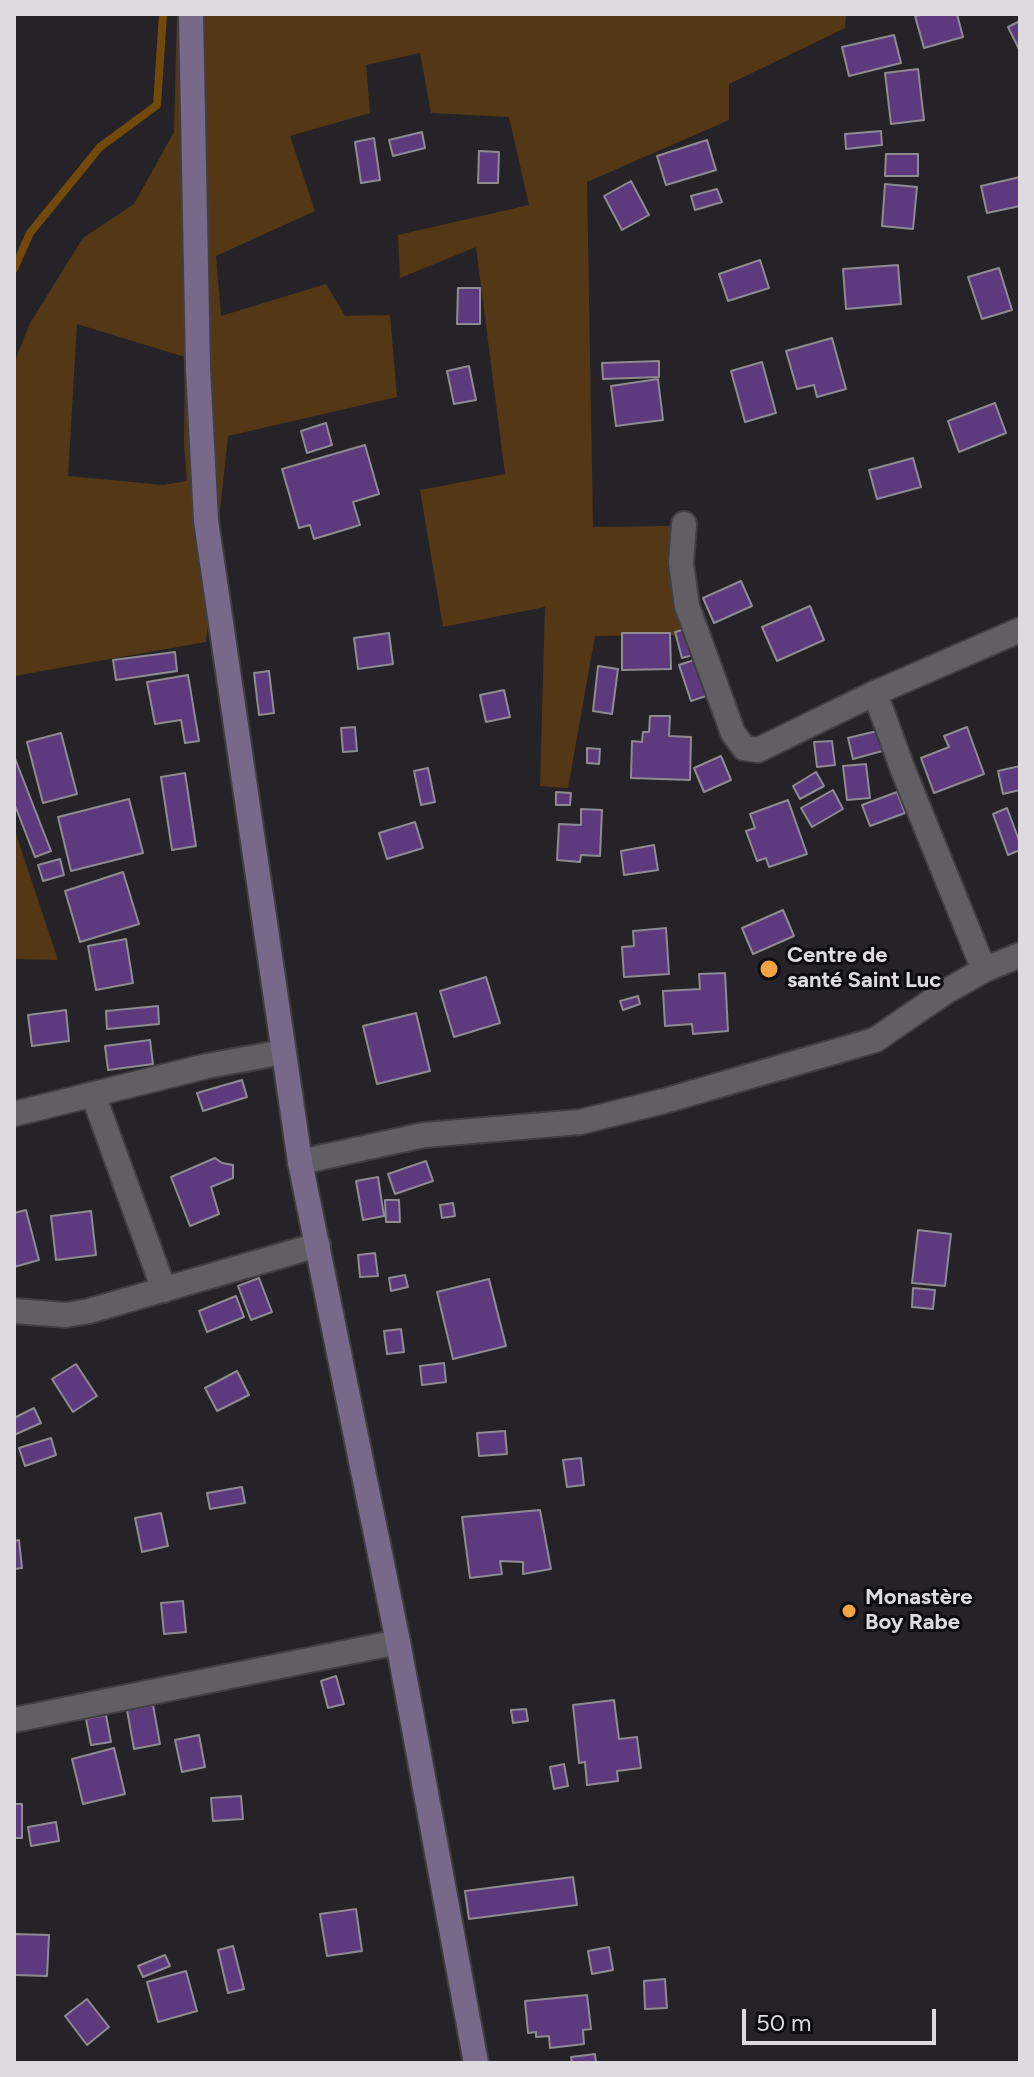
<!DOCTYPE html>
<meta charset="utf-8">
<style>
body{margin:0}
#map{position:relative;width:1034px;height:2077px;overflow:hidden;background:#252327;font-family:Figtree,sans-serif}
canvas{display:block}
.frame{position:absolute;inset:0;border:16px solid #dddbde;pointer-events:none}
.scale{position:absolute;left:742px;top:2009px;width:194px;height:36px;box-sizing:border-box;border:4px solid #dddbde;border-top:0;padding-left:10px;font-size:24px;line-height:28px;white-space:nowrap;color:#dddbde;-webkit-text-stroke:6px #0d0d0f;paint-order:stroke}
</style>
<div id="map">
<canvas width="1034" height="2077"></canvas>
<div class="frame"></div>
<div class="scale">50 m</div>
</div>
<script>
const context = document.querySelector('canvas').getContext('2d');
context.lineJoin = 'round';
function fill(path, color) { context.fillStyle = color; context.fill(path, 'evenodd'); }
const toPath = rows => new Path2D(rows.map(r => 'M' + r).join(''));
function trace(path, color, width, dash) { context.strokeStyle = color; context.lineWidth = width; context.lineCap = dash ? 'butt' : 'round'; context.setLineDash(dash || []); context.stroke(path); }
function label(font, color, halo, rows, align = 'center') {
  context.font = font + ' Figtree,sans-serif'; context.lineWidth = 6; context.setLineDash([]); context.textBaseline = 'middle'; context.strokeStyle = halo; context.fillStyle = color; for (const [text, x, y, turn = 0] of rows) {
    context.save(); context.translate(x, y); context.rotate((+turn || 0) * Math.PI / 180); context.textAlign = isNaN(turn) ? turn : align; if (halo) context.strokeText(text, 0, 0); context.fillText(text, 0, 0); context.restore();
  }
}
fill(toPath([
 [177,14,846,14,845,28,729,84,729,120,587,182,593,527,673,526,691,635,595,636,568,788,540,786,545,607,443,627,420,490,505,474,476,247,400,278,398,235,529,205,509,117,431,113,420,53,366,65,370,113,290,136,315,211,216,256,221,316,326,284,345,316,390,315,397,397,228,436,206,642,14,676,14,363,30,323,83,238,134,204,174,132],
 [77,324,185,357,184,445,187,481,163,485,68,476],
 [14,828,58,960,14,959]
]), '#543815');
trace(toPath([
 [14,269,30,233,100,147,157,105,163,14]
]), '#73480b', 8);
const building = toPath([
 [925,14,957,14,963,37,924,48,915,16,925,14],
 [1020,21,1020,51,1008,27,1020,21],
 [894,35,901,63,849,76,842,47,894,35],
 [918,69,924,120,891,124,885,73,918,69],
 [881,131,882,145,846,149,845,134,881,131],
 [422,132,425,148,393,156,389,140,422,132],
 [374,138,380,180,361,183,355,142,374,138],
 [707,140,716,170,666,185,657,156,707,140],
 [479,151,499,152,498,183,478,183,479,151],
 [886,154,918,154,918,176,885,176,886,154],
 [1020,177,1020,206,987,213,981,186,1020,177],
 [631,181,649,215,622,230,604,196,631,181],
 [885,184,917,187,913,229,882,226,885,184],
 [717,189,722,202,695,210,691,196,717,189],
 [760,260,769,288,728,301,719,274,760,260],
 [898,265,901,304,846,309,843,269,898,265],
 [999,268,1012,310,982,319,968,277,999,268],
 [458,288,480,288,480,324,457,324,458,288],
 [832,338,846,389,817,397,814,385,797,389,786,351,832,338],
 [659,361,659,377,603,379,602,363,659,361],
 [762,362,776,413,745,422,731,371,762,362],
 [469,366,476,400,454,404,447,371,469,366],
 [658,379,663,420,616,426,611,386,658,379],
 [995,403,1006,433,959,452,948,421,995,403],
 [326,423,332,445,307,453,301,431,326,423],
 [365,445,379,494,353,502,360,525,314,539,310,525,299,528,282,469,365,445],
 [913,458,921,487,877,499,869,470,913,458],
 [741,581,752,606,714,623,703,598,741,581],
 [810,606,824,640,777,661,762,627,810,606],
 [690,628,697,654,682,658,675,632,690,628],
 [389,633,393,664,358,669,354,638,389,633],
 [622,633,670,633,671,669,622,670,622,633],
 [175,652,177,671,116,680,113,660,175,652],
 [703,657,715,693,691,701,679,665,703,657],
 [598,666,618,669,612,714,593,711,598,666],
 [269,671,274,713,259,715,254,673,269,671],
 [188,675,199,741,185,743,181,720,155,724,147,682,188,675],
 [504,690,510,717,486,722,480,695,504,690],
 [650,716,670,716,669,736,691,737,690,780,631,778,632,741,642,742,643,732,649,732,650,716],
 [355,727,357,751,343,752,341,728,355,727],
 [967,727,984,774,934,793,921,758,949,747,944,736,967,727],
 [881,730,886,750,853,759,848,738,881,730],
 [61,733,77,794,43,803,27,742,61,733],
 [832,741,835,765,817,767,814,742,832,741],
 [587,748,600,749,599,764,587,763,587,748],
 [14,756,51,851,35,857,14,803,14,756],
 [721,756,731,780,704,792,694,768,721,756],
 [866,764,870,798,847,800,843,766,866,764],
 [1020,766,1020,790,1003,794,998,771,1020,766],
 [428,768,435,802,421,805,414,771,428,768],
 [816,772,824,786,800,799,793,786,816,772],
 [185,773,196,846,172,850,161,777,185,773],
 [833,790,843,809,812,827,801,808,833,790],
 [556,792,571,793,570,805,556,805,556,792],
 [897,792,905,813,870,826,862,805,897,792],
 [129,799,143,853,71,871,58,817,129,799],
 [788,800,807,854,769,867,766,858,757,861,746,831,755,828,750,814,788,800],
 [1007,808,1020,843,1020,850,1008,855,993,814,1007,808],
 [581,809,602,810,600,856,581,855,580,862,557,860,559,824,581,825,581,809],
 [415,822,423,848,387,859,379,833,415,822],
 [654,845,658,870,624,875,621,851,654,845],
 [60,859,64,875,43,881,38,865,60,859],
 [123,872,139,924,80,942,65,891,123,872],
 [783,910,794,936,753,954,742,928,783,910],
 [666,928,669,974,624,977,622,947,634,946,633,931,666,928],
 [126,939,133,983,96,990,88,946,126,939],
 [725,973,728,1031,693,1034,692,1024,665,1026,663,991,700,989,699,974,725,973],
 [486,977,500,1023,454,1037,440,991,486,977],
 [638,996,640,1004,623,1010,620,1001,638,996],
 [158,1006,159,1024,107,1029,106,1011,158,1006],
 [66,1010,69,1041,32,1046,28,1015,66,1010],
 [416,1013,430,1071,377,1084,363,1026,416,1013],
 [150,1040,153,1064,108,1070,105,1046,150,1040],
 [242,1080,247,1097,203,1111,197,1093,242,1080],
 [215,1158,222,1163,233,1165,233,1178,211,1187,219,1214,190,1226,171,1177,215,1158],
 [426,1161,433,1181,395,1194,388,1174,426,1161],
 [378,1177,384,1216,363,1220,356,1181,378,1177],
 [385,1200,399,1200,400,1222,386,1222,385,1200],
 [453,1203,455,1216,442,1218,440,1205,453,1203],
 [26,1210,39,1260,14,1267,14,1213,26,1210],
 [91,1211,96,1255,56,1260,51,1216,91,1211],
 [918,1230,951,1234,945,1286,912,1283,918,1230],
 [375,1253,378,1276,360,1277,358,1255,375,1253],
 [405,1275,408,1287,391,1291,389,1278,405,1275],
 [259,1278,272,1312,251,1320,238,1286,259,1278],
 [489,1279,506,1346,453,1359,437,1292,489,1279],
 [913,1288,935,1290,933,1309,912,1307,913,1288],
 [236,1296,244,1317,207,1332,199,1311,236,1296],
 [401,1329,404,1352,387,1354,384,1331,401,1329],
 [444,1363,446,1382,422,1385,420,1366,444,1363],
 [76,1364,97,1396,73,1412,52,1379,76,1364],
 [237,1371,249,1395,217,1411,205,1388,237,1371],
 [34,1408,41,1423,14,1435,14,1418,34,1408],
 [505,1431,507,1454,479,1456,477,1433,505,1431],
 [51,1438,56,1455,25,1466,19,1448,51,1438],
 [581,1458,584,1485,567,1487,563,1460,581,1458],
 [242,1487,245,1503,210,1509,207,1493,242,1487],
 [540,1510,551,1569,523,1574,523,1562,500,1561,502,1574,470,1578,462,1517,540,1510],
 [161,1513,168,1546,142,1552,135,1518,161,1513],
 [19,1540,22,1568,14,1569,14,1541,19,1540],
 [183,1601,186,1632,164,1634,161,1603,183,1601],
 [336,1676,344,1704,328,1708,321,1681,336,1676],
 [614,1700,619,1739,637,1737,641,1768,617,1771,618,1781,587,1785,585,1762,579,1763,573,1705,614,1700],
 [153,1705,160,1744,134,1749,127,1710,153,1705],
 [526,1709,528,1721,513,1723,511,1710,526,1709],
 [106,1715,111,1742,91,1745,86,1719,106,1715],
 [199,1735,205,1767,182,1772,175,1740,199,1735],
 [114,1748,125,1794,83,1804,72,1759,114,1748],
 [564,1764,568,1786,554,1789,550,1767,564,1764],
 [241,1796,243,1819,213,1821,211,1798,241,1796],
 [14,1804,22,1804,22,1838,14,1838,14,1804],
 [56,1822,59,1841,31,1846,28,1827,56,1822],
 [573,1877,577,1905,469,1919,465,1891,573,1877],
 [356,1909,362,1951,327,1956,320,1914,356,1909],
 [14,1934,49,1935,47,1976,14,1975,14,1934],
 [233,1946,244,1989,228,1993,218,1950,233,1946],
 [609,1947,613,1970,592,1974,588,1951,609,1947],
 [165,1955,170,1966,143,1977,138,1966,165,1955],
 [186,1971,197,2011,158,2022,147,1982,186,1971],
 [665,1979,667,2008,645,2009,644,1981,665,1979],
 [587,1995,591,2029,583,2030,584,2044,550,2048,549,2036,536,2037,536,2032,528,2033,525,2001,587,1995],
 [87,1999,109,2027,87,2045,65,2016,87,1999],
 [595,2054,596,2063,572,2063,571,2057,595,2054]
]);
fill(building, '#5d3a7e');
trace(building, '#8e8b91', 2);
const minor = toPath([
 [684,524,681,563,687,606,733,733,744,748,758,750,875,693,1020,630],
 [875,693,903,770,984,970],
 [93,1094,164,1290],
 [14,1114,207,1066,284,1052],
 [300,1162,424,1135,580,1122,664,1101,875,1040,945,992,984,970,1020,955],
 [14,1311,66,1315,89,1311,318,1245],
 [14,1720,398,1642]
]);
const secondary = toPath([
 [191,14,198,368,206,521,300,1162,398,1642,476,2063]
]);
trace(minor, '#403e41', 28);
trace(secondary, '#403e41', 28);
trace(minor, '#615f64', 24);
trace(secondary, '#786889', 24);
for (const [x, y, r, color] of [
 [769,969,10,"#f3a442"],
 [849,1611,8,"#f3a442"]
]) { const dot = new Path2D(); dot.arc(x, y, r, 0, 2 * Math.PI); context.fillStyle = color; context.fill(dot); trace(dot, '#0d0d0f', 3); }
label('bold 22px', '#dddbde', '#0d0d0f', [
 ["Centre de",787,956],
 ["santé Saint Luc",787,981],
 ["Monastère",865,1598],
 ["Boy Rabe",865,1623]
], 'left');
</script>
